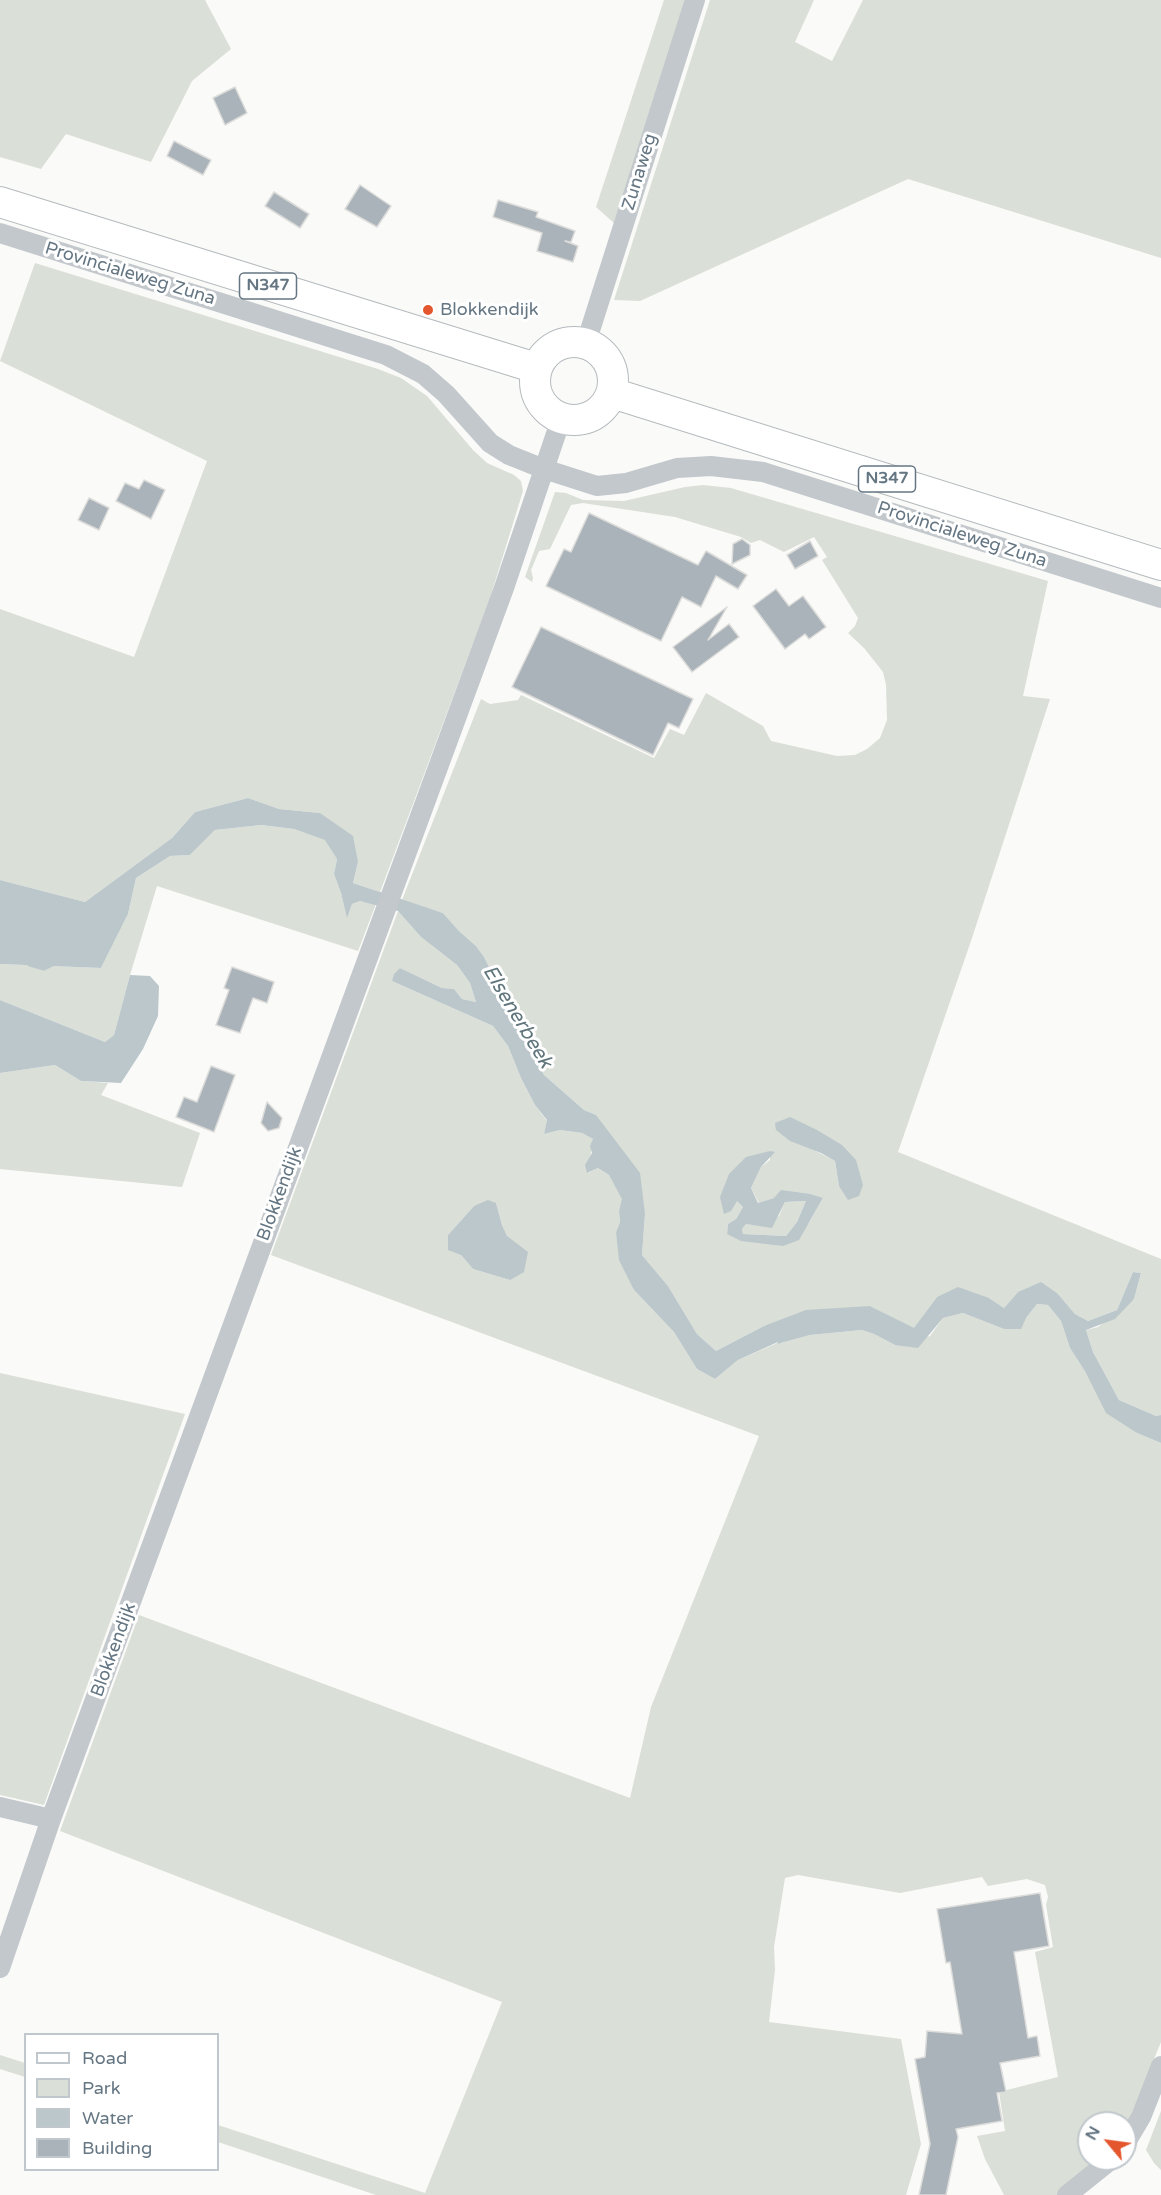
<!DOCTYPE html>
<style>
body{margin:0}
#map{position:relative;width:1161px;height:2195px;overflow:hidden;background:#fafaf8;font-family:"Varela Round",sans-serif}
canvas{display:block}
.legend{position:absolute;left:24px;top:2033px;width:195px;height:138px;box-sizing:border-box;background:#fff;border:2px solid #c1c8cd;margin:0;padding:8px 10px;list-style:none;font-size:18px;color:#657683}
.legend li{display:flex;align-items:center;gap:12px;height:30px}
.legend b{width:30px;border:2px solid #c1c8cd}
.north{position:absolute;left:1077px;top:2111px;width:60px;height:60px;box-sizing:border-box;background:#fff;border:2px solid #c1c8cd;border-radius:50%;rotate:299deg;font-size:16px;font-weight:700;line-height:24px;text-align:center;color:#657683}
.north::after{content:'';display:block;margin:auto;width:21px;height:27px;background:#e4572e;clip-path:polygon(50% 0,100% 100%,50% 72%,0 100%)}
</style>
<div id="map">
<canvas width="1161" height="2195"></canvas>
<ul class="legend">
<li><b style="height:8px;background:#fff"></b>Road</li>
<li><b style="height:16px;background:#dadfd7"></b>Park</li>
<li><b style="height:16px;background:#bbc7cb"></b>Water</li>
<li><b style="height:16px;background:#aab3b9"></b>Building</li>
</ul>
<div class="north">N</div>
</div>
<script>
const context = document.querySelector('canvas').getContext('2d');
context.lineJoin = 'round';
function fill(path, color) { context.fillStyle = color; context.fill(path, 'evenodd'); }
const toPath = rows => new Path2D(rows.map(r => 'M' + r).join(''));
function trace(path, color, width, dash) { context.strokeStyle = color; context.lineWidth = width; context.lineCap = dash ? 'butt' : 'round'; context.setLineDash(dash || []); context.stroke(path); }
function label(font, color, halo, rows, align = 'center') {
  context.font = font + ' "Varela Round",sans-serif'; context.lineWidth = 6; context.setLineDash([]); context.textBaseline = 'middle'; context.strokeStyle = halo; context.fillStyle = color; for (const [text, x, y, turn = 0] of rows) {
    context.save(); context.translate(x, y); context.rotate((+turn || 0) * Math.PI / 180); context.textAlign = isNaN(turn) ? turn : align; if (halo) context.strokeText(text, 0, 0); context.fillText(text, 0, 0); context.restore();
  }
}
fill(toPath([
 [0,0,205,0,231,49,192,81,151,162,66,134,41,169,0,157],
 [664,0,686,0,614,223,596,207],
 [710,0,814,0,795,42,832,61,863,0,1161,0,1161,258,908,179,640,301,614,300],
 [35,263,378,369,401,378,427,396,473,450,487,463,514,475,521,481,523,491,490,598,380,892,353,883,358,862,320,813,279,809,248,798,195,812,172,838,85,902,0,880,0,609,134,657,207,461,0,361],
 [703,485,731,488,1048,581,1023,696,1050,699,971,941,898,1152,1161,1259,1161,1415,1156,1416,1119,1400,1093,1352,1086,1330,1098,1327,1134,1299,1141,1273,1133,1272,1117,1310,1088,1321,1075,1314,1058,1294,1018,1292,1004,1308,989,1298,937,1297,914,1329,870,1306,764,1326,716,1351,697,1334,668,1286,642,1255,645,1214,596,1115,584,1110,544,1075,484,957,476,946,459,931,443,913,402,900,481,699,490,704,518,700,521,695,654,758,670,729,684,735,706,693,763,726,771,741,837,756,855,755,867,749,880,738,887,720,886,685,883,672,864,648,848,633,855,626,858,618,822,560,827,557,814,537,784,552,760,540,751,543,741,537,675,517,583,503,571,505,550,549,539,551,531,570,533,578,532,582,525,577,555,492,566,493,583,500,624,501,685,487],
 [808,1147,856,1160,839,1186,835,1161],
 [770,1151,770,1160,761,1167,751,1188,759,1203,774,1198,823,1198,809,1223,783,1245,727,1234,728,1224,736,1219,743,1207,737,1201],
 [260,825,294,829,326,840,337,859,334,874,341,893,347,917,352,904,360,901,376,904,358,951,157,886,130,975,114,1035,105,1042,0,1000,0,964,101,968,128,914,136,878,170,856,190,855,215,830],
 [398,911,421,937,457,965,470,983,476,1002,462,999,454,989,442,988,400,968,392,981,493,1026,508,1046,521,1078,535,1105,547,1121,544,1134,560,1130,582,1133,593,1139,588,1173,598,1168,609,1175,623,1199,619,1211,620,1222,616,1232,634,1290,674,1332,697,1369,715,1379,738,1360,796,1335,781,1343,810,1335,862,1330,874,1334,895,1345,930,1336,943,1318,963,1313,1004,1329,1026,1318,1037,1304,1048,1305,1061,1321,1070,1348,1086,1373,1137,1433,1161,1443,1161,2042,1125,2130,1125,2123,1089,2123,1089,2159,1099,2159,1057,2195,1004,2195,985,2159,977,2136,1005,2131,999,2092,1058,2077,1035,1952,1053,1947,1046,1905,1048,1897,1045,1885,1027,1879,988,1886,982,1877,900,1893,798,1875,785,1878,774,1947,775,1970,769,2022,901,2039,921,2144,906,2195,376,2195,218,2142,218,2125,425,2193,502,2002,60,1831,139,1615,630,1798,651,1707,759,1436,271,1255],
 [496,1203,502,1225,507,1236,510,1280,473,1269,461,1255,448,1235,474,1206],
 [55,1065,81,1081,108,1083,101,1095,200,1133,182,1187,0,1169,0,1073],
 [806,1201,797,1222,786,1236,743,1234,742,1229,746,1224,763,1226,779,1216,785,1202],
 [0,1373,185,1414,44,1805,0,1795],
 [0,2055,25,2063,25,2077,0,2069],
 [1161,2111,1161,2170,1154,2163,1146,2150]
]), '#dadfd7');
fill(toPath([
 [248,798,279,809,320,813,353,836,358,862,353,883,443,913,459,931,476,946,484,957,544,1075,584,1110,596,1115,640,1173,645,1214,642,1255,668,1286,697,1334,716,1351,764,1326,806,1310,870,1306,914,1328,937,1297,958,1287,989,1298,1004,1308,1018,1292,1041,1282,1058,1294,1075,1314,1088,1321,1117,1310,1133,1272,1141,1273,1134,1299,1115,1319,1086,1330,1093,1352,1119,1400,1156,1416,1161,1415,1161,1443,1137,1433,1106,1413,1086,1373,1070,1348,1061,1321,1048,1305,1037,1304,1026,1318,1021,1329,1004,1329,963,1313,943,1318,918,1348,895,1345,874,1334,862,1330,810,1335,777,1344,778,1342,738,1360,715,1379,697,1369,674,1332,634,1290,619,1260,616,1232,620,1222,619,1211,622,1199,609,1175,598,1168,587,1173,585,1165,592,1153,590,1146,593,1139,582,1133,560,1130,544,1134,547,1120,535,1105,521,1078,508,1046,493,1026,392,981,394,974,400,968,442,988,454,989,462,999,476,1002,470,983,457,965,421,937,398,911,360,901,352,904,347,918,341,893,334,874,337,859,325,840,294,829,261,825,215,830,190,855,170,856,136,878,128,914,101,968,0,964,0,880,85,902,172,838,195,812],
 [130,975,150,976,159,986,158,1016,143,1049,121,1083,81,1081,55,1065,0,1073,0,1000,105,1042,114,1035],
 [790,1117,817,1130,842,1145,856,1160,863,1185,859,1196,848,1200,839,1186,835,1161,821,1153,790,1141,776,1130,775,1123],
 [770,1151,775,1152,761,1167,751,1188,758,1203,774,1198,781,1190,810,1194,823,1198,799,1240,783,1246,741,1241,727,1234,728,1224,736,1219,743,1207,737,1201,731,1211,724,1214,720,1197,729,1174,746,1157],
 [806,1201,797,1222,786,1236,743,1234,742,1229,746,1224,772,1228,785,1202],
 [488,1200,496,1203,502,1225,507,1236,528,1252,524,1272,510,1280,473,1269,461,1255,448,1250,448,1235,474,1206]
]), '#bbc7cb');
trace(toPath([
 [30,964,44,968,52,964]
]), '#bbc7cb', 5);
const building = toPath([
 [235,87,247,113,225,125,213,98,235,87],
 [174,141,211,160,203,175,167,156,174,141],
 [360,185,391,206,377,227,345,209,360,185],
 [274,192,309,214,300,228,265,206,274,192],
 [498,200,538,212,536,217,575,231,571,242,565,241,578,246,573,262,537,251,542,233,493,217,498,200],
 [144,480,165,490,151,519,116,501,125,483,139,489,144,480],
 [89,498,109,508,99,530,78,520,89,498],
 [589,513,698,565,706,551,747,575,738,589,716,576,701,607,682,597,661,641,546,586,564,549,571,552,589,513],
 [742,539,750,545,750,555,732,564,733,544,742,539],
 [810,541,818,556,795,569,787,555,810,541],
 [776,589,789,606,803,596,826,627,809,639,805,634,785,649,753,606,776,589],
 [727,607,708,640,729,624,739,637,692,672,673,647,727,607],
 [541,627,693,699,679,728,668,723,653,755,512,687,541,627],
 [232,967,274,982,267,1003,253,998,240,1033,216,1025,229,990,224,988,232,967],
 [211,1066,235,1075,214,1132,176,1117,184,1097,197,1102,211,1066],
 [267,1102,282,1118,279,1128,268,1131,261,1123,267,1102],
 [1040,1893,1049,1946,1014,1952,1028,2038,1037,2036,1040,2056,1000,2063,1006,2092,997,2093,1002,2121,956,2129,958,2137,946,2195,919,2195,930,2144,915,2059,925,2057,927,2031,962,2034,950,1962,946,1963,937,1909,1040,1893]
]);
fill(building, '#aab3b9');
trace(building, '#dcdcda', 1.5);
const primary = toPath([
 [0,202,536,368],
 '535 381a39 39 0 1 1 78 0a39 39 0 1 1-78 0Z',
 [612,393,1161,565]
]);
trace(primary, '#b5babe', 32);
trace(toPath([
 [0,233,386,355,423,374,446,394,490,443,509,455,544,469,597,486,626,483,677,468,711,466,763,472,1161,598],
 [586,343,695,0],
 [0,1807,51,1819],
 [0,1968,51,1819,504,588,561,419],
 [1125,2144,1141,2117,1161,2066],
 [1067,2195,1112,2159]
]), '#c3c8cc', 20);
trace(primary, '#fff', 30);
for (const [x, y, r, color] of [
 [428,310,6,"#e4572e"]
]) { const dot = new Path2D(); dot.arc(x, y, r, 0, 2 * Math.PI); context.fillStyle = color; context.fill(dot); trace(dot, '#fff', 2); }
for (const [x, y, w] of [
 [268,286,57],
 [887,479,57]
]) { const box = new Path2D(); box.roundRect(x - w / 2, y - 13, w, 26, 4.5); context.fillStyle = '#fff'; context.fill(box); trace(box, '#657683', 1.5); }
label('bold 16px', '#657683', null, [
 ["N347",268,286],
 ["N347",887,479]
]);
label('18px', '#657683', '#fff', [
 ["Zunaweg",640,172,-73],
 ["Provincialeweg Zuna",130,274,17],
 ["Provincialeweg Zuna",962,535,18],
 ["Blokkendijk",280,1194,-70],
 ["Blokkendijk",114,1650,-70]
]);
label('18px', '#657683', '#fff', [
 ["Blokkendijk",440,310]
], 'left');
label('italic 20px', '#60757c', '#fff', [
 ["Elsenerbeek",517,1017,59]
]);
</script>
